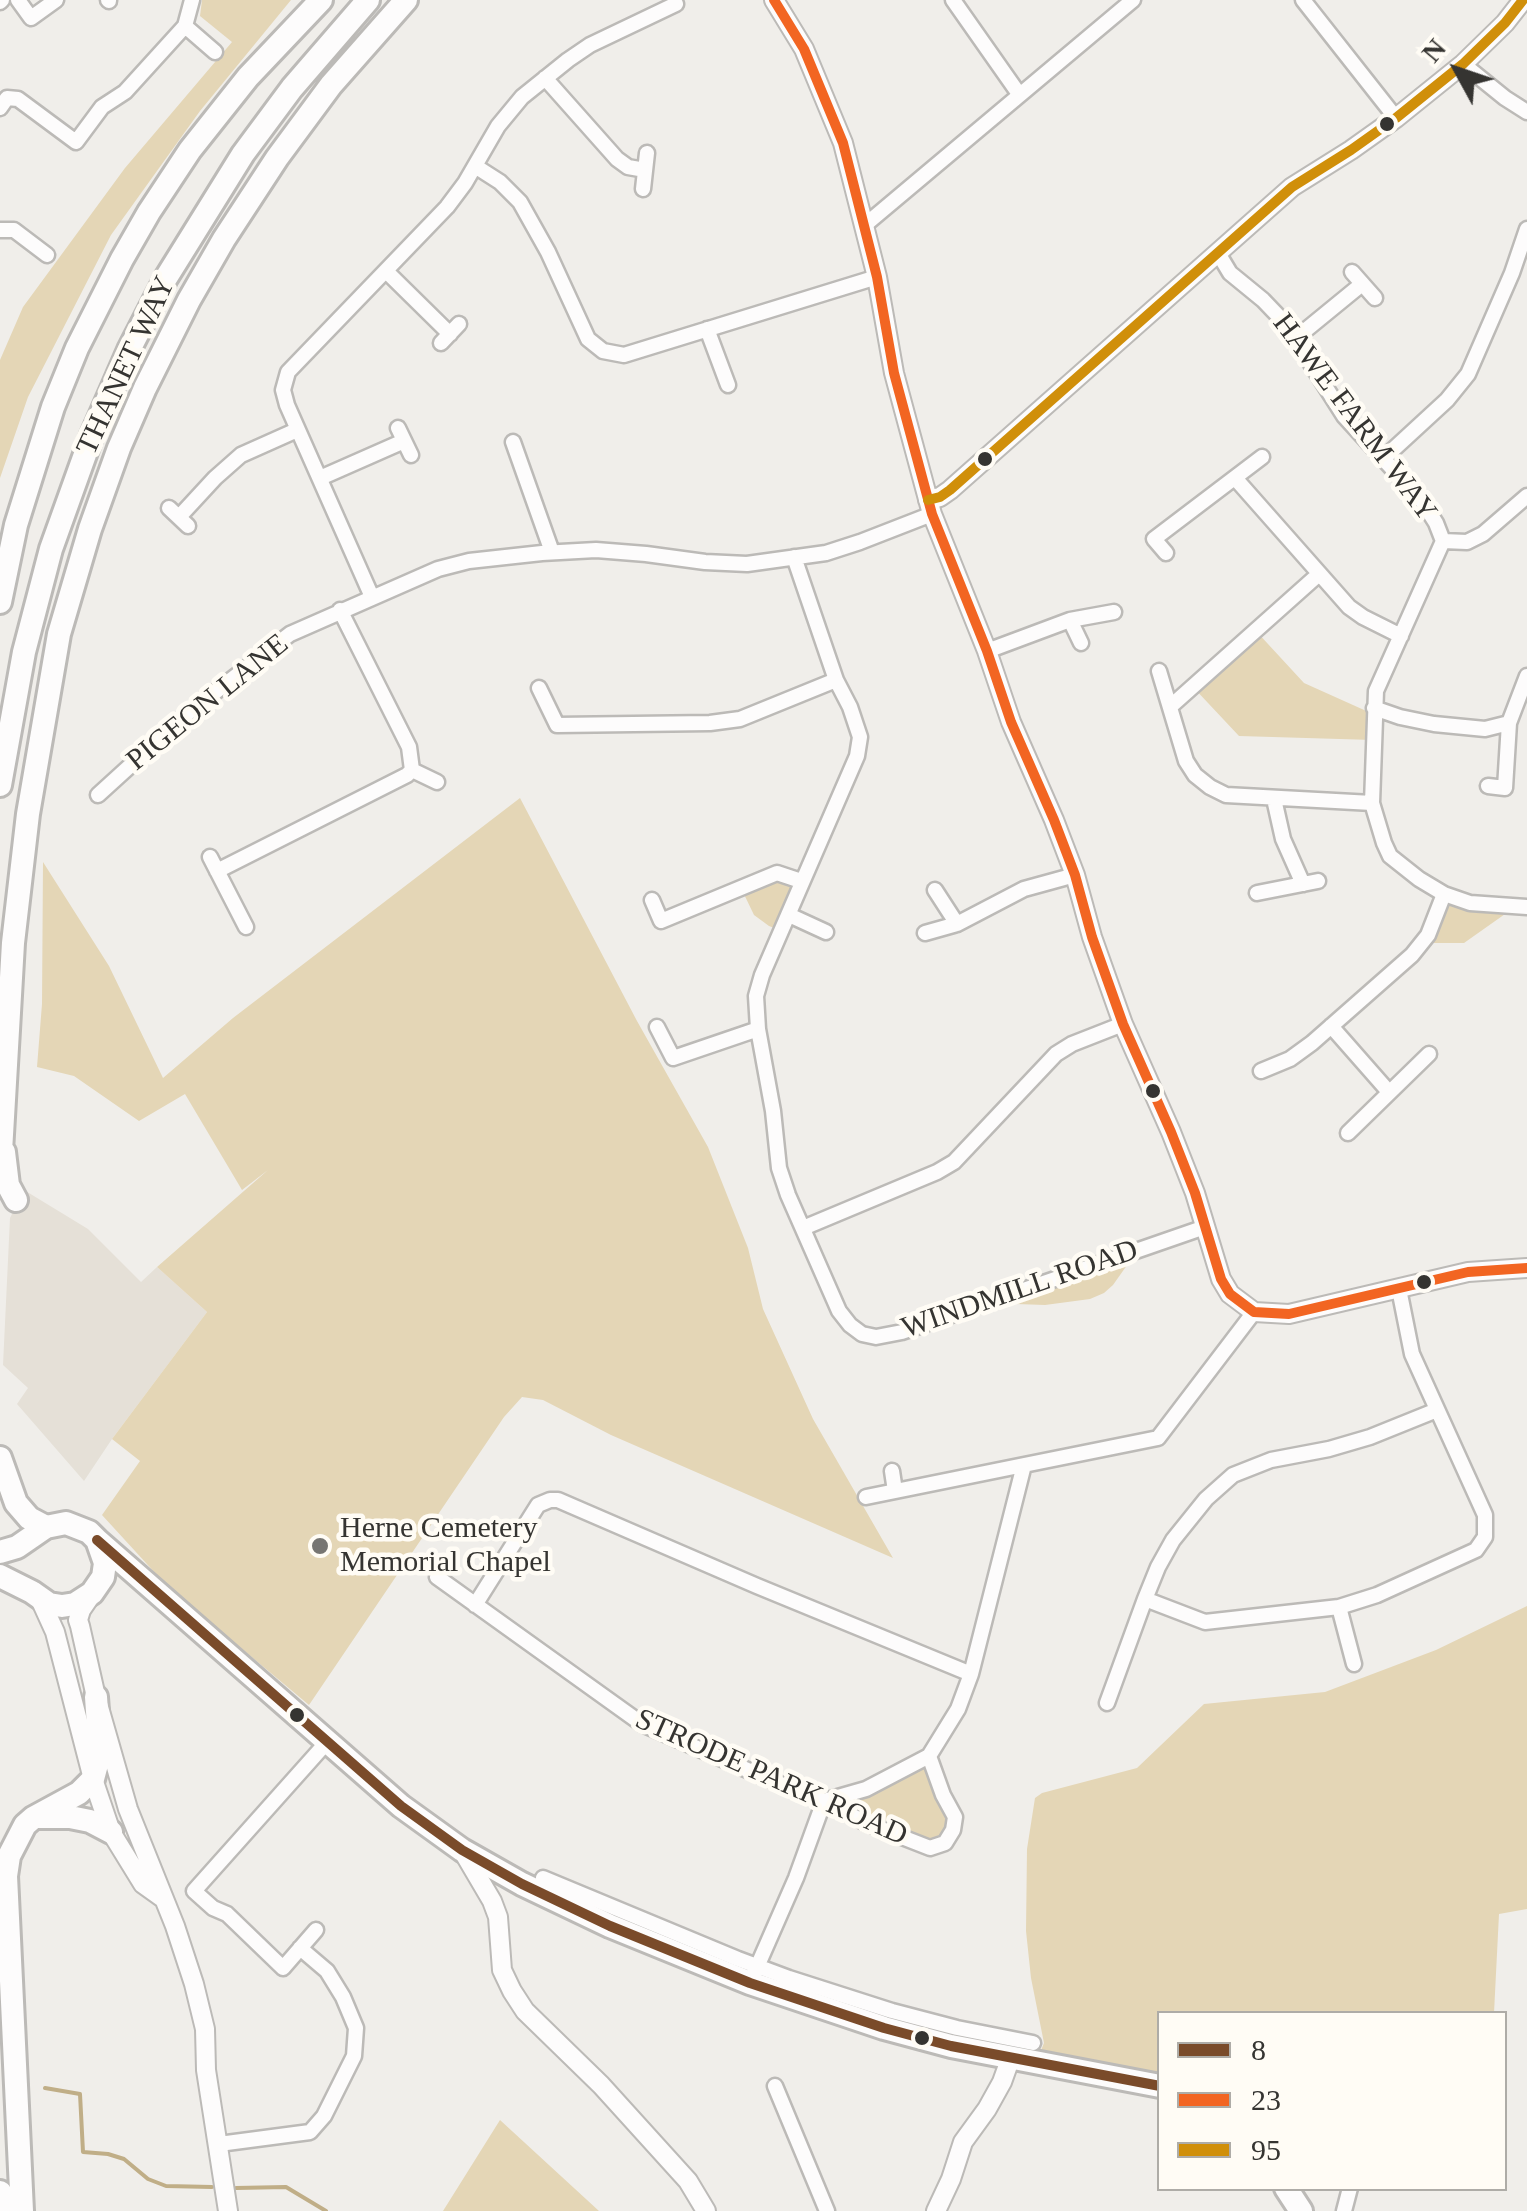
<!DOCTYPE html>
<style>
body{margin:0}
#map{position:relative;width:1527px;height:2211px;overflow:hidden;background:#f0eeea;font-family:"Times New Roman",serif}
canvas{display:block}
.legend{position:absolute;left:1157px;top:2011px;width:350px;height:180px;box-sizing:border-box;background:#fffcf5;border:2px solid #aeaca7;margin:0;padding:12px 18px;list-style:none;font-size:30px;color:#353431}
.legend li{display:flex;align-items:center;gap:20px;height:50px}
.legend b{width:50px;border:2px solid #aeaca7}
.north{position:absolute;left:1407px;top:20px;width:100px;height:100px;-webkit-text-stroke:8px #fffcf5;paint-order:stroke;rotate:310deg;font-size:28px;font-weight:700;line-height:40px;text-align:center;color:#353431}
.north::after{content:'';display:block;margin:auto;width:35px;height:45px;background:#353431;clip-path:polygon(50% 0,100% 100%,50% 72%,0 100%)}
</style>
<div id="map">
<canvas width="1527" height="2211"></canvas>
<ul class="legend">
<li><b style="height:12px;background:#7a4b2a"></b>8</li>
<li><b style="height:12px;background:#f26522"></b>23</li>
<li><b style="height:12px;background:#d08f0a"></b>95</li>
</ul>
<div class="north">N</div>
</div>
<script>
const context = document.querySelector('canvas').getContext('2d');
context.lineJoin = 'round';
function fill(path, color) { context.fillStyle = color; context.fill(path, 'evenodd'); }
const toPath = rows => new Path2D(rows.map(r => 'M' + r).join(''));
function trace(path, color, width, dash) { context.strokeStyle = color; context.lineWidth = width; context.lineCap = dash ? 'butt' : 'round'; context.setLineDash(dash || []); context.stroke(path); }
function label(font, color, halo, rows, align = 'center') {
  context.font = font + ' "Times New Roman",serif'; context.lineWidth = 9; context.setLineDash([]); context.textBaseline = 'middle'; context.strokeStyle = halo; context.fillStyle = color; for (const [text, x, y, turn = 0] of rows) {
    context.save(); context.translate(x, y); context.rotate((+turn || 0) * Math.PI / 180); context.textAlign = isNaN(turn) ? turn : align; if (halo) context.strokeText(text, 0, 0); context.fillText(text, 0, 0); context.restore();
  }
}
fill(toPath([
 [24,1190,88,1229,141,1282,157,1267,207,1312,112,1439,84,1481,17,1404,28,1388,3,1365,10,1218]
]), '#e5e0d7');
fill(toPath([
 [202,0,291,0,200,111,111,235,28,397,0,478,0,360,23,307,125,168,232,42,200,16],
 [1256,631,1304,683,1373,714,1373,740,1239,736,1193,687],
 [520,798,637,1021,708,1147,748,1248,763,1309,813,1419,893,1558,611,1435,543,1400,522,1397,504,1417,309,1705,168,1587,102,1515,140,1461,112,1439,207,1312,157,1267,268,1170,242,1190,185,1094,139,1121,74,1076,37,1067,42,1004,43,862,109,966,163,1078,233,1018],
 [777,873,801,881,782,931,769,926,754,915,741,888],
 [1444,894,1515,907,1464,943,1421,943],
 [1137,1251,1113,1285,1104,1293,1090,1299,1045,1305,987,1303],
 [1527,1606,1527,1909,1499,1914,1494,2013,1160,2014,1159,2086,1036,2063,1044,2043,1031,1978,1026,1931,1027,1849,1035,1798,1042,1793,1137,1768,1204,1704,1325,1692,1436,1650],
 [929,1756,953,1830,930,1848,824,1801],
 [500,2120,599,2211,443,2211]
]), '#e4d6b6');
trace(toPath([
 [45,2088,80,2094,83,2152,108,2154,124,2159,148,2179,166,2186,212,2187],
 [236,2188,286,2187,326,2211]
]), '#c0ae87', 4);
const minor = toPath([
 [18,0,31,18,56,0],
 [108,0,109,1],
 [953,0,1019,94],
 [1303,0,1396,118],
 [0,2,2,0],
 [185,26,215,52],
 [1463,64,1505,98,1527,112],
 [545,78,617,159,628,167,645,170],
 [0,108,7,98,18,99,76,142,102,107,125,92,185,26,192,0],
 [475,166,500,182,520,202,548,252,588,339,603,351,624,355,877,277],
 [643,189,647,153],
 [865,225,1133,0],
 [0,230,14,230,47,255],
 [1218,253,1230,273,1263,300,1285,323,1344,416,1422,501,1436,523,1443,541,1376,691,1372,803,1384,843,1390,856,1419,879,1444,894,1470,903,1527,907],
 [386,271,450,334],
 [1352,272,1375,298],
 [707,329,728,385],
 [1296,338,1362,284],
 [441,343,459,324],
 [398,428,411,455],
 [513,442,552,552],
 [1384,458,1447,400,1468,374,1512,273,1527,229],
 [320,478,404,441],
 [1235,478,1349,607,1363,617,1401,636],
 [169,508,188,526],
 [179,517,215,478,241,455,297,430],
 [1443,541,1467,542,1483,534,1527,496],
 [1166,553,1154,539,1262,457],
 [794,557,836,680,850,707,860,737,857,756,762,975,756,996,758,1029,773,1111,779,1168,788,1195,839,1311,850,1325,862,1334,876,1337,902,1332,1205,1227],
 [372,597,287,405,283,390,288,372,447,207,465,183,498,126,522,97,568,60,590,45,676,4],
 [1070,620,1081,643],
 [987,651,1070,620,1114,612],
 [1159,671,1186,761,1195,775,1210,787,1226,795,1372,803],
 [539,688,557,725,710,723,740,719,836,680],
 [1171,706,1319,574],
 [1374,708,1400,717,1434,724,1485,729,1509,723,1527,676],
 [412,770,437,782],
 [1488,786,1505,788,1509,723],
 [98,795,187,714,290,634,438,569,469,561,542,553,596,550,646,554,705,562,747,564,826,553,860,542,932,514],
 [1274,799,1283,839,1303,884],
 [210,857,246,927],
 [217,871,407,775,412,770,409,747,340,610],
 [935,890,957,924],
 [1257,893,1318,881],
 [652,900,661,921,777,873,801,881],
 [789,915,826,932],
 [925,933,957,924,1024,889,1075,875],
 [1331,1026,1389,1092],
 [657,1027,673,1058,758,1029],
 [1261,1071,1290,1059,1312,1043,1412,955,1428,935,1444,894],
 [1348,1133,1429,1054],
 [803,1228,937,1172,954,1162,1056,1054,1072,1044,1123,1024],
 [892,1471,895,1491],
 [866,1497,1024,1465],
 [437,1577,642,1724,768,1779,824,1801,866,1823,930,1848,945,1843,953,1830,955,1817,943,1795,929,1756],
 [1145,1599,1205,1622,1339,1607,1377,1595,1476,1550,1485,1537,1485,1515,1412,1354,1399,1289],
 [475,1605,538,1505,550,1500,558,1500,757,1586,971,1674],
 [1339,1607,1354,1664],
 [1107,1703,1145,1599,1158,1567,1173,1540,1206,1499,1233,1475,1271,1460,1329,1449,1370,1437,1437,1410],
 [543,1878,738,1959,789,1978,892,2011,957,2028,1033,2043],
 [316,1930,283,1968,227,1914,213,1908,194,1891,327,1742],
 [750,1983,796,1878,824,1801,866,1789,929,1756,958,1709,971,1674,1024,1465,1158,1438,1254,1312],
 [775,2086,827,2211],
 [219,2144,310,2132,324,2116,354,2056,356,2028,343,1997,327,1971,300,1948],
 [1344,2211,1350,2188]
]);
const tertiary = toPath([
 [774,0,804,49,843,143,877,277,894,373,932,514,987,651,1011,722,1054,820,1075,875,1092,937,1123,1024,1171,1132,1195,1193,1221,1279,1230,1294,1254,1312,1289,1314,1468,1272,1527,1268],
 [928,500,940,497,950,490,1292,187,1351,150,1396,118,1463,64,1505,23,1523,0],
 [92,1594,81,1610,78,1620,80,1626,96,1697,128,1809,175,1926,194,1984,205,2029,206,2070,228,2211],
 [40,1599,55,1632,93,1779,111,1832,143,1884,164,1899],
 [462,1850,492,1901,498,1917,502,1970,512,1991,525,2011,601,2085,688,2181,706,2211],
 [936,2211,951,2179,963,2142,987,2109,1002,2082,1011,2057]
]);
const primary = toPath([
 [97,1540,401,1806,462,1850,522,1884,610,1926,750,1983,884,2028,951,2046,1160,2086],
 [0,1552,17,1547,46,1527,66,1523,89,1532,97,1540,105,1563,103,1577,92,1593,75,1604,62,1606,49,1604,32,1592,0,1576],
 [1286,2188,1301,2211]
]);
const trunk = toPath([
 [0,602,16,525,53,407,77,348,122,259,149,212,190,150,248,77,321,0],
 [0,785,24,652,51,549,92,435,129,350,166,278,243,154,292,88,368,0],
 [4,1152,8,1185,16,1200],
 [0,1169,13,943,28,814,59,634,90,529,119,448,145,388,189,300,224,239,277,158,331,85,406,0],
 [0,1458,16,1503,29,1518,46,1527],
 [38,1817,70,1817,90,1821,111,1832],
 [0,2192,1,2211],
 [22,2211,6,1876,9,1856,25,1825,33,1818,79,1793,93,1779,100,1753,96,1697]
]);
trace(minor, '#bcbab7', 19);
trace(tertiary, '#bcbab7', 22);
trace(primary, '#bcbab7', 28);
trace(trunk, '#bcbab7', 28);
trace(minor, '#fdfcfc', 14);
trace(tertiary, '#fdfcfc', 18);
trace(primary, '#fdfcfc', 22);
trace(trunk, '#fdfcfc', 22);
trace(toPath([
 [97,1540,401,1806,462,1850,522,1884,610,1926,750,1983,884,2028,951,2046,1160,2086]
]), '#7a4b2a', 10);
trace(toPath([
 [774,0,804,49,843,143,877,277,894,373,932,514,987,651,1011,722,1054,820,1075,875,1092,937,1123,1024,1171,1132,1195,1193,1221,1279,1230,1294,1254,1312,1289,1314,1468,1272,1527,1268]
]), '#f26522', 10);
trace(toPath([
 [928,500,940,497,950,490,1292,187,1351,150,1396,118,1463,64,1505,23,1523,0]
]), '#d08f0a', 10);
for (const [x, y, r, color] of [
 [1387,124,9,"#353431"],
 [985,459,9,"#353431"],
 [1153,1091,9,"#353431"],
 [1424,1282,9,"#353431"],
 [320,1546,10,"#767572"],
 [297,1715,9,"#353431"],
 [922,2038,9,"#353431"]
]) { const dot = new Path2D(); dot.arc(x, y, r, 0, 2 * Math.PI); context.fillStyle = color; context.fill(dot); trace(dot, '#fffcf5', 4); }
label('30px', '#353431', '#fffcf5', [
 ["THANET WAY",127,366,-65],
 ["HAWE FARM WAY",1354,418,53],
 ["PIGEON LANE",208,703,-39],
 ["WINDMILL ROAD",1020,1290,-19],
 ["STRODE PARK ROAD",771,1778,24]
]);
label('30px', '#353431', '#fffcf5', [
 ["Herne Cemetery",340,1529],
 ["Memorial Chapel",340,1563]
], 'left');
</script>
